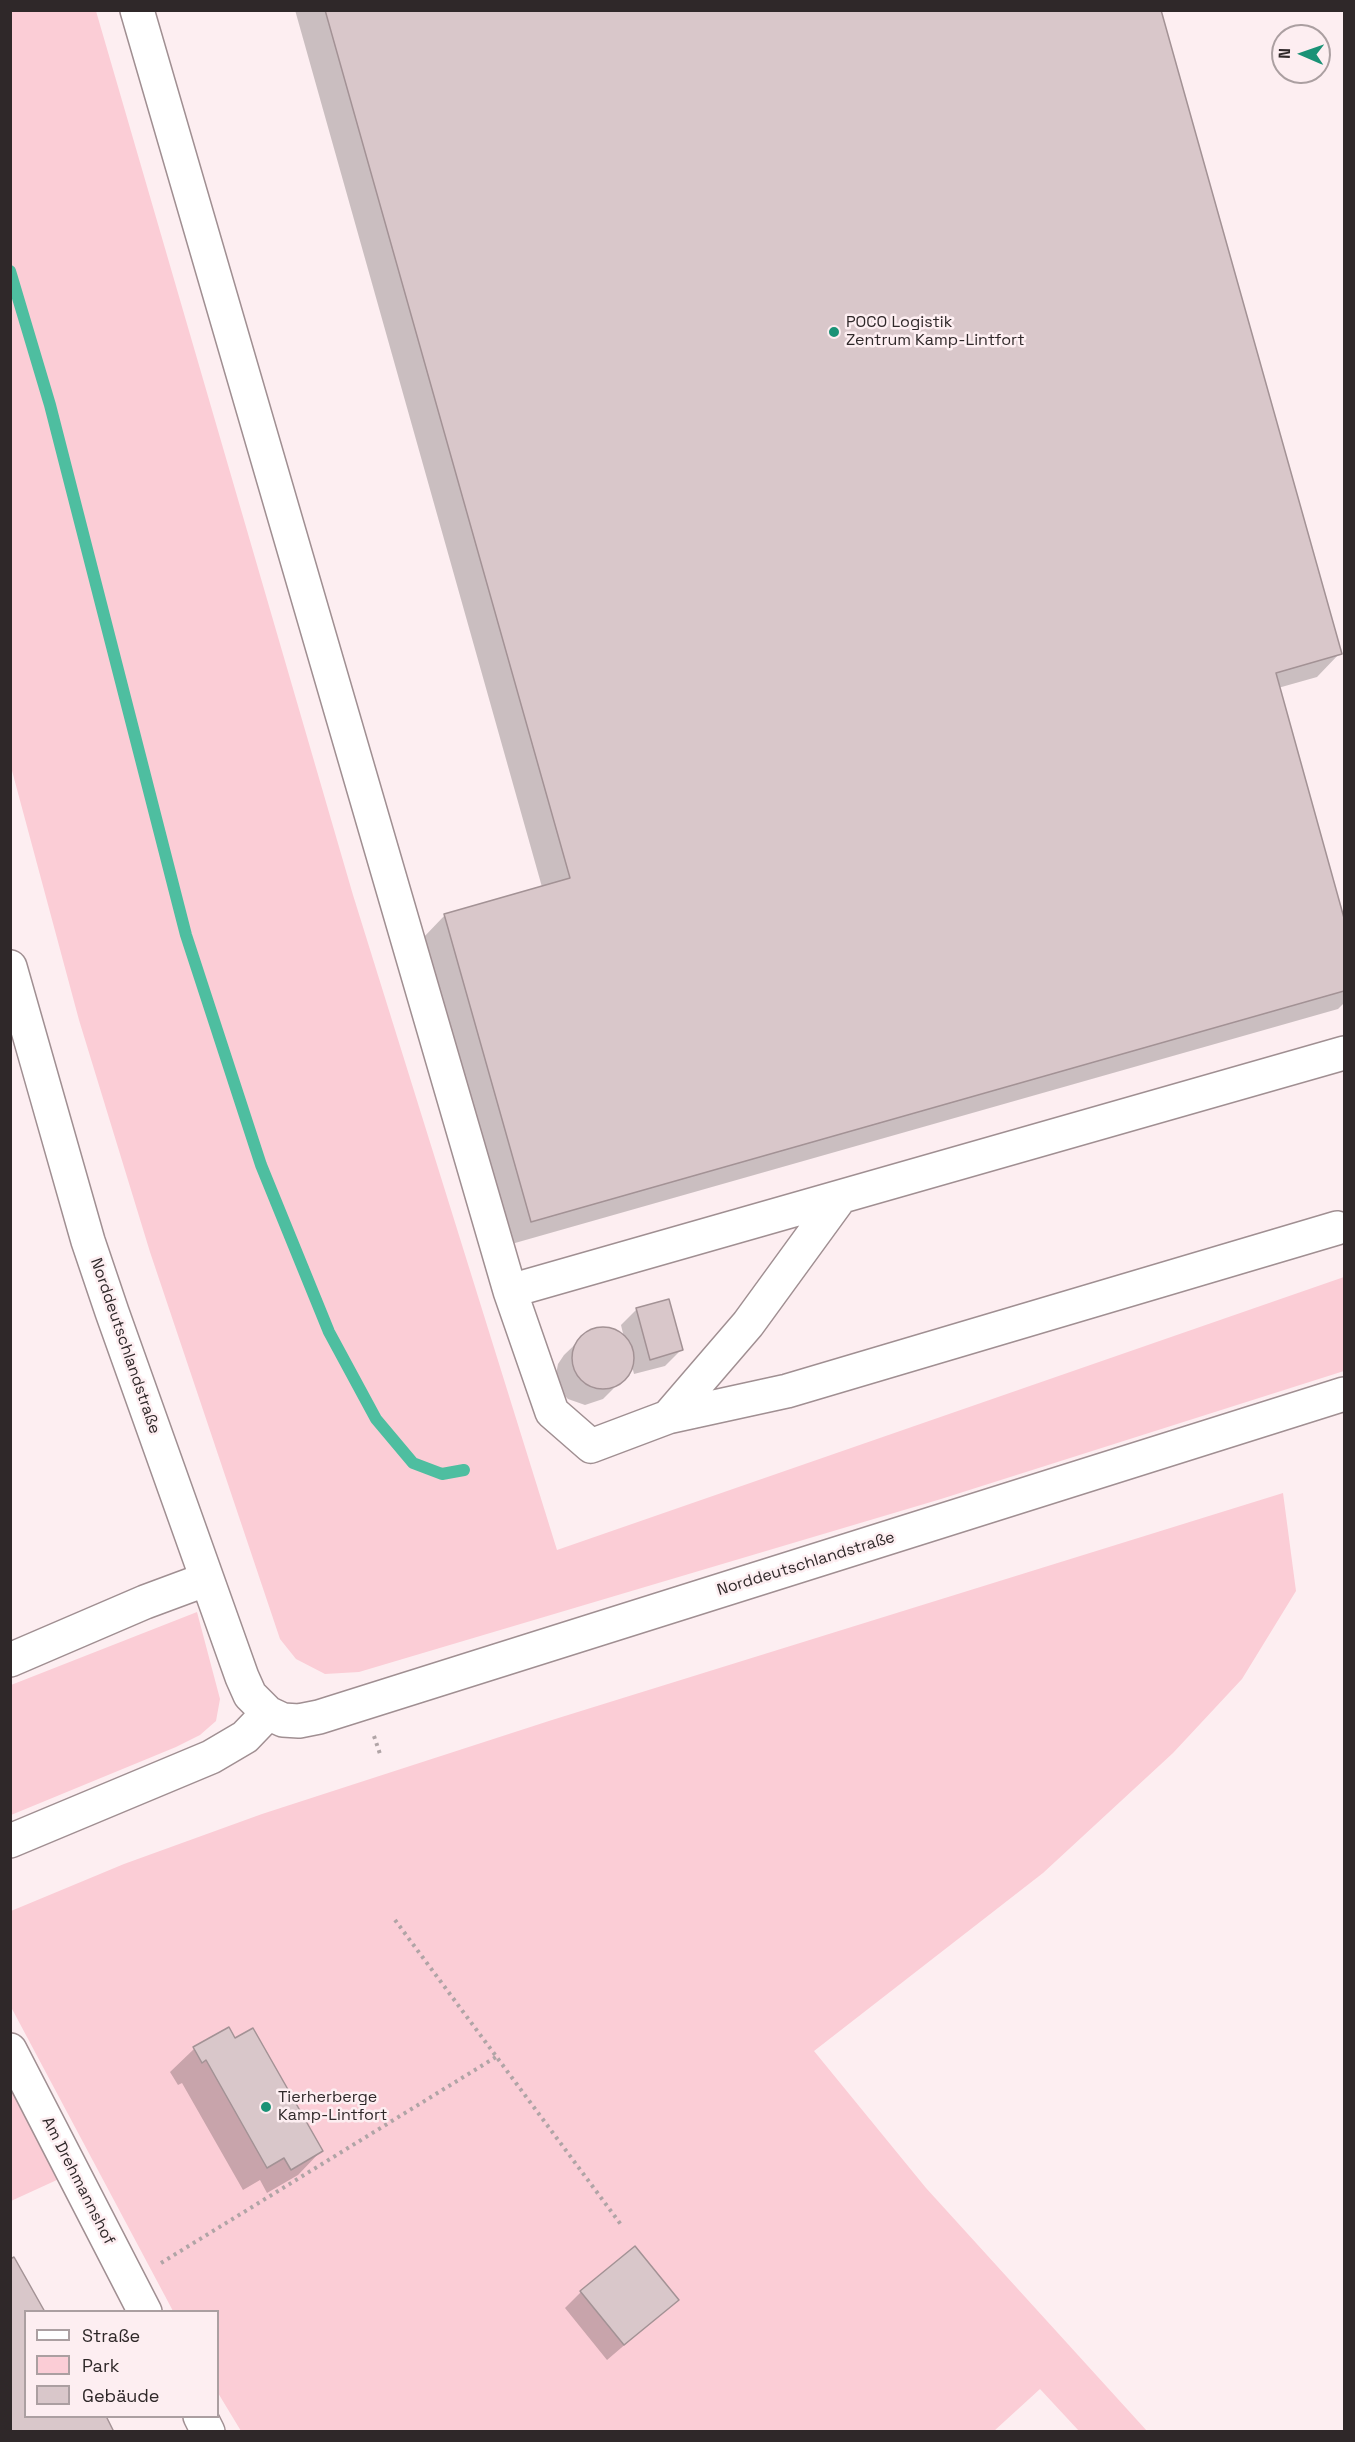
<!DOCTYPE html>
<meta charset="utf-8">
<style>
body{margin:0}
#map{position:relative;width:1355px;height:2442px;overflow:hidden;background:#fdeef1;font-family:"Space Grotesk",sans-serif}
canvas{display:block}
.frame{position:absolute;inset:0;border:12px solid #2f2829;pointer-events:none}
.legend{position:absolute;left:24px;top:2310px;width:195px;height:108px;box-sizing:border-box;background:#fdeef1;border:2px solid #ab9fa1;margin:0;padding:8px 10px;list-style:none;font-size:18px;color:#2f2829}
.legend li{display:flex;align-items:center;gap:12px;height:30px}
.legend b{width:30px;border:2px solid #ab9fa1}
.north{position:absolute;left:1271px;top:24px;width:60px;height:60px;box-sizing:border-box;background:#fdeef1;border:2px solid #ab9fa1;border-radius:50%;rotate:272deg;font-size:16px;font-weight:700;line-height:24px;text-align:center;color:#2f2829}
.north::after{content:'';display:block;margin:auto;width:21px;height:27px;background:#1a9276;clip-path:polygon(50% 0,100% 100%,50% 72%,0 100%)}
</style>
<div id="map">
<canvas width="1355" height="2442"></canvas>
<div class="frame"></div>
<ul class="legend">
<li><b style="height:8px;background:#fff"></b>Straße</li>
<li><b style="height:16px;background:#fbcdd6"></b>Park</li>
<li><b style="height:16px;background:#d9c7ca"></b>Gebäude</li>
</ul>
<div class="north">N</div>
</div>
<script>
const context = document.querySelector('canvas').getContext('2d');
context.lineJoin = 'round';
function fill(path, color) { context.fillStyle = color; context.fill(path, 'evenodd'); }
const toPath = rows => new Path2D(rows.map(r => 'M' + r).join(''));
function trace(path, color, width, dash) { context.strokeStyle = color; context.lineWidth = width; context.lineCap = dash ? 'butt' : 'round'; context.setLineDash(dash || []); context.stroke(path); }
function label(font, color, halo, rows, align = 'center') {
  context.font = font + ' "Space Grotesk",sans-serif'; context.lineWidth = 5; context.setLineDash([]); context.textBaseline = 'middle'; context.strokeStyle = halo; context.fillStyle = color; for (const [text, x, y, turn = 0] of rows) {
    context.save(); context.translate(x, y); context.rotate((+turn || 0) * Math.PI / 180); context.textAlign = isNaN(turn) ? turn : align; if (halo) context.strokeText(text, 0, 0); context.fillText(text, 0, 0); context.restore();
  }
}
fill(toPath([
 [10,11,96,11,353,895,557,1550,1344,1277,1344,1371,941,1499,359,1672,325,1674,296,1659,280,1639,150,1252,79,1020,11,767],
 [1283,1493,1296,1591,1242,1679,1173,1753,1043,1873,814,2051,926,2188,1147,2431,1079,2431,1040,2389,994,2431,241,2431,218,2393,218,2312,173,2311,11,2007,11,1911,124,1864,262,1814,552,1720],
 [197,1612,220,1699,216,1721,200,1735,176,1747,11,1815,11,1685],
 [10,2084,59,2179,11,2201,10,2200]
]), '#fbcdd6');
fill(toPath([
 [295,10,1159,10,1340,653,1317,677,1278,688,1344,923,1344,1003,1338,1009,508,1245,422,939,445,915,542,887],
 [637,1309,681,1350,665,1366,634,1374,632,1366,626,1376,603,1399,585,1405,568,1399,562,1393,556,1374,558,1364,564,1355,588,1332,598,1329,609,1329,618,1333,625,1342,621,1325],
 [228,2029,321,2151,298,2175,267,2193,260,2180,243,2190,182,2083,178,2085,170,2072,194,2049],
 [581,2292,677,2300,607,2360,565,2308]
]), '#0003');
trace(toPath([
 [10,271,50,405,186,935,261,1165,329,1332,376,1419,413,1463,442,1474,464,1470]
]), '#4ebea0', 12);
const building = toPath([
 [325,10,1161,10,1342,654,1276,673,1344,918,1344,991,531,1222,444,914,570,878,325,10],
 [669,1299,683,1350,650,1360,636,1308,669,1299],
 '572 1358a31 31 0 1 1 62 0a31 31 0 1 1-62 0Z',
 [229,2027,235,2038,253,2028,323,2151,291,2170,284,2158,267,2168,206,2060,202,2063,193,2047,229,2027],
 [635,2246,679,2300,624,2345,580,2291,635,2246],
 [14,2257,45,2312,26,2312,26,2416,106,2416,114,2432,10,2432,10,2259,14,2257]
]);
fill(building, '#d9c7ca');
trace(building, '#a39295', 1.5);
const minor = toPath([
 [137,10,510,1291,552,1412,591,1446,668,1417,748,1324,839,1199],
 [10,967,88,1241,112,1312,242,1677,250,1695,268,1713],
 [510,1291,1344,1053],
 [668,1417,787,1391,1337,1228],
 [10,1660,145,1602,207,1579],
 [10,1841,211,1757,245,1737,268,1713,283,1720,299,1721,319,1717,1344,1394],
 [10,2050,145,2312],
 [200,2416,208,2432]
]);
trace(minor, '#a08f92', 36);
trace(toPath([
 [374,1736,381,1757],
 [395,1920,622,2226],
 [161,2263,496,2057]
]), '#b0a4a6', 4, [3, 4.5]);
trace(minor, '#fff', 33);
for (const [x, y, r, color] of [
 [834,332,6,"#1a9276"],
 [266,2107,6,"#1a9276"]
]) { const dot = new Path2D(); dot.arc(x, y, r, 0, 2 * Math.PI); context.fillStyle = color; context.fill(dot); trace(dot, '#fdeef1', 2); }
label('16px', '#2f2829', '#fdeef1', [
 ["POCO Logistik",846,323],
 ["Zentrum Kamp-Lintfort",846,341],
 ["Tierherberge",278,2098],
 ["Kamp-Lintfort",278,2116]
], 'left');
label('16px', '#2f2829', '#fdeef1', [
 ["Norddeutschlandstraße",125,1346,71],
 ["Norddeutschlandstraße",806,1564,-17],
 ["Am Drehmannshof",78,2181,63]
]);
</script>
